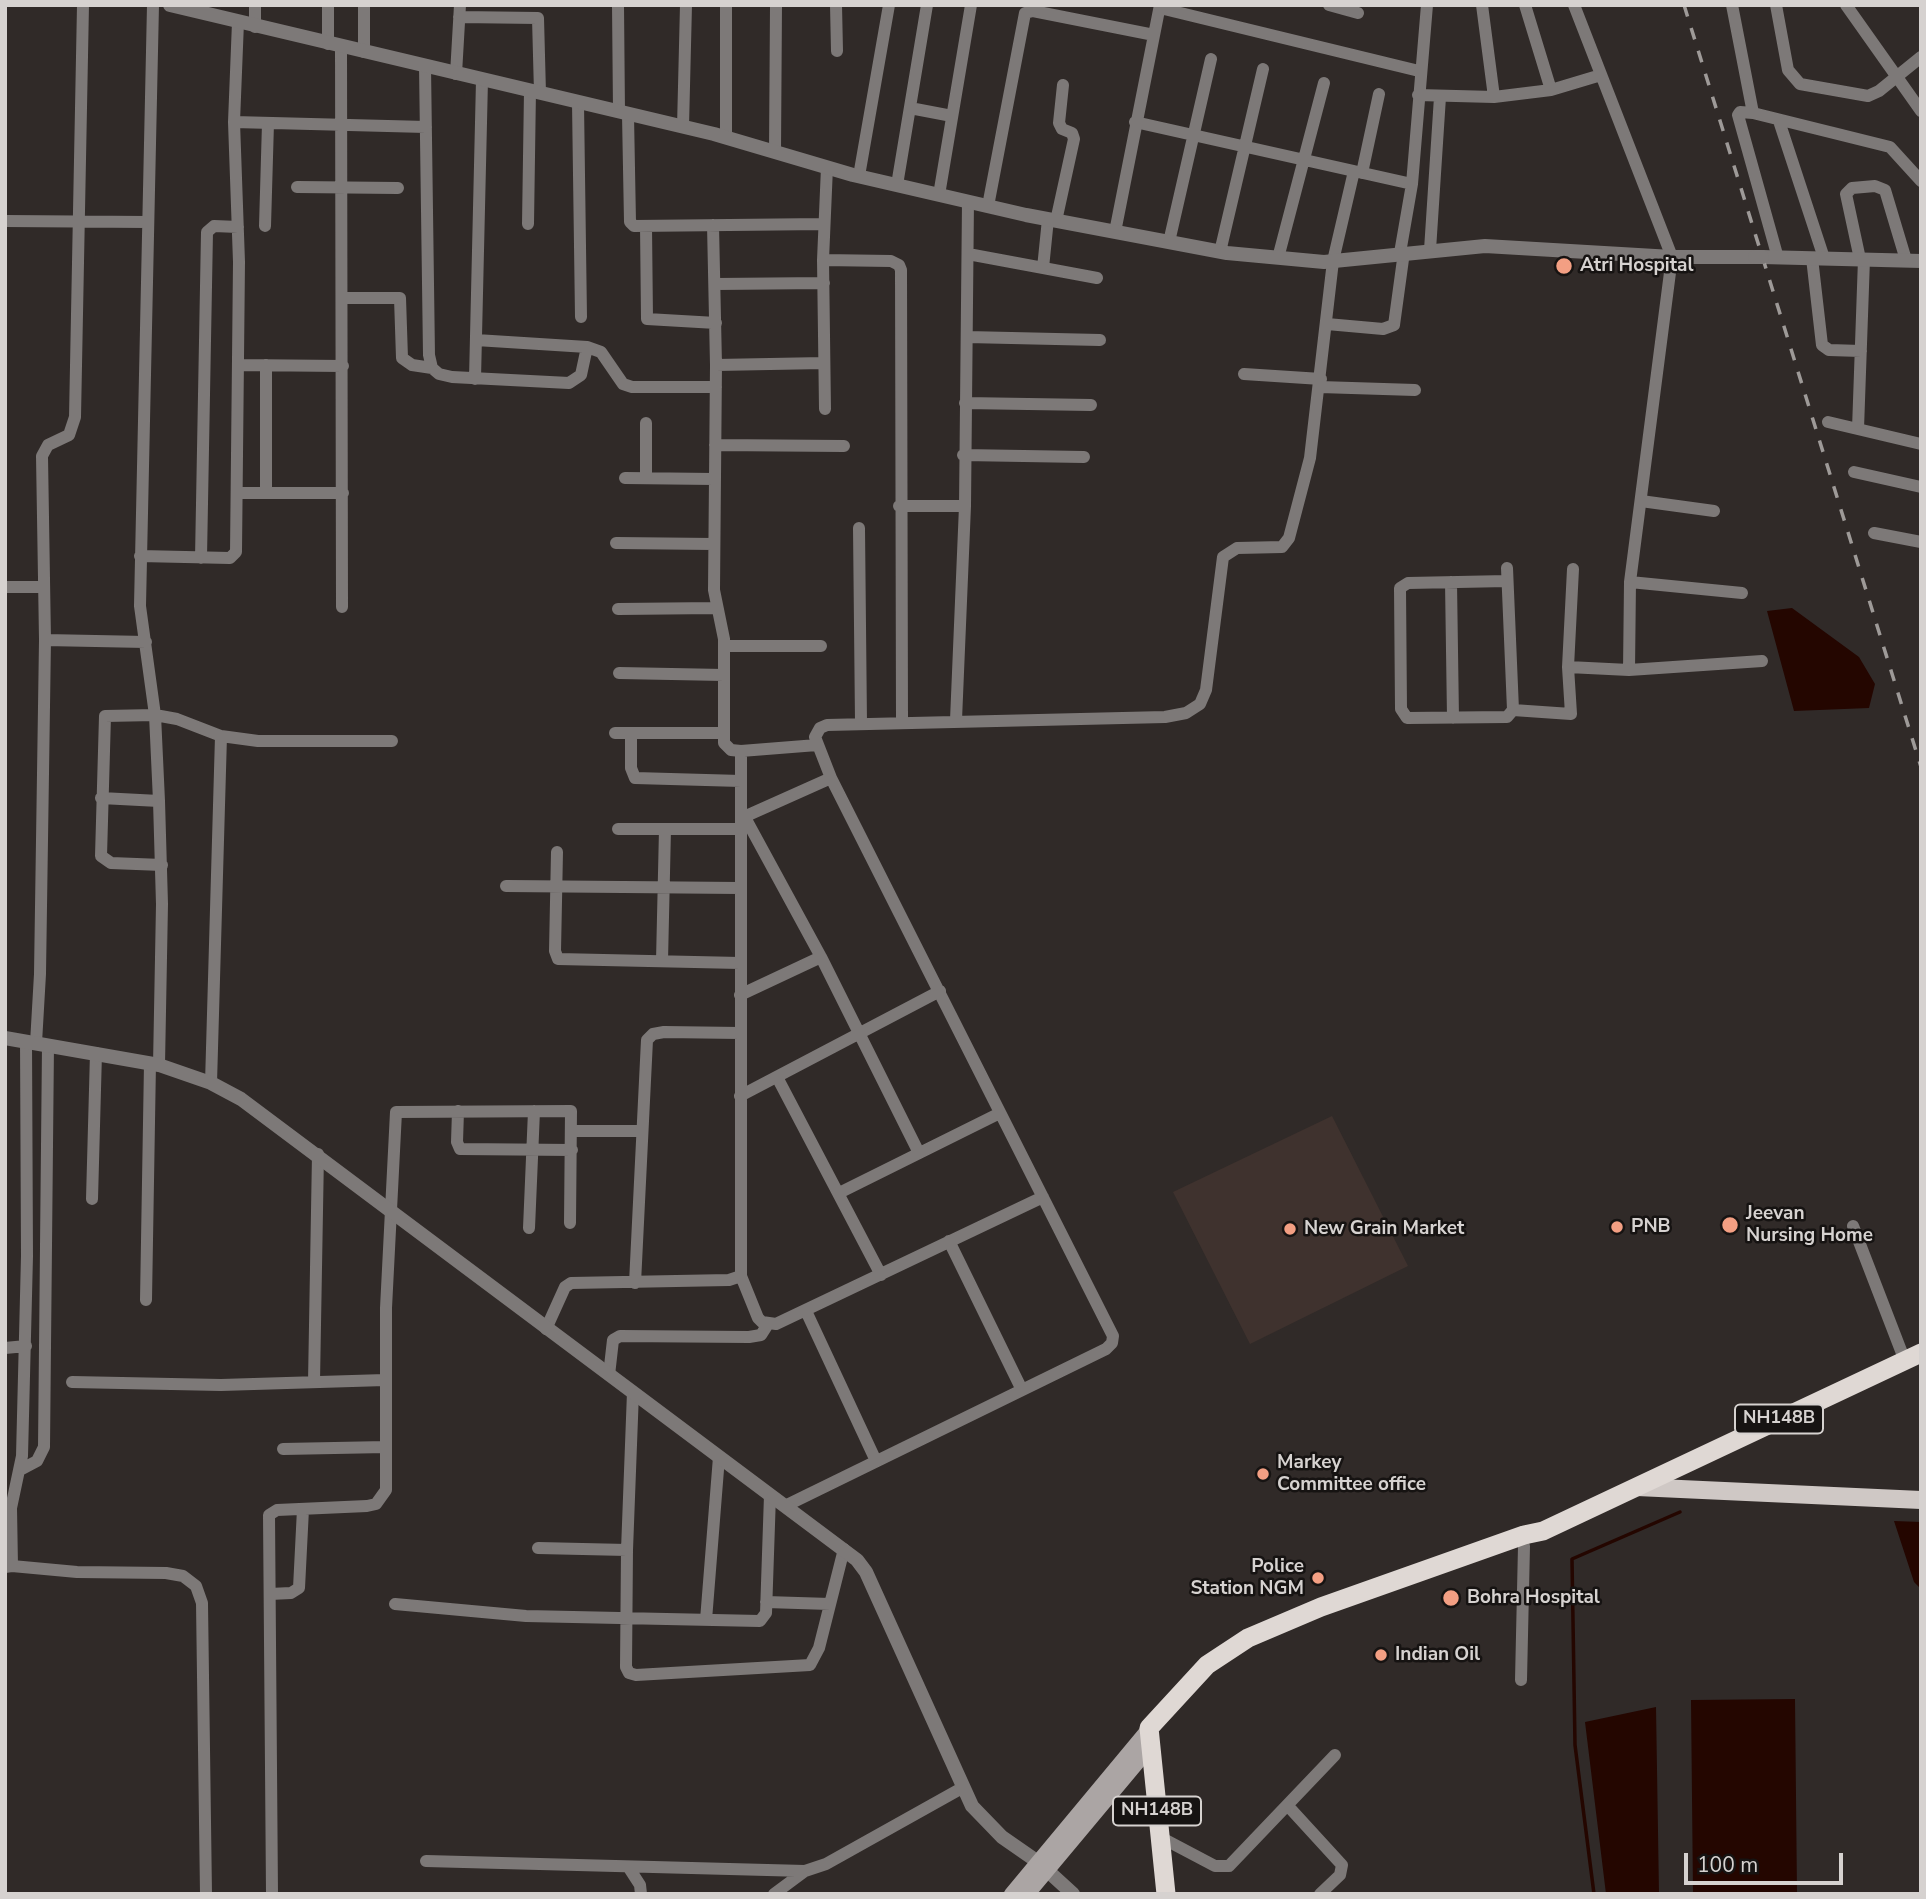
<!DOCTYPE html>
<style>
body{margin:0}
#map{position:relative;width:1926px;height:1899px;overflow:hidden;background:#302a28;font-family:"Nunito Sans",sans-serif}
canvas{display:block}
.frame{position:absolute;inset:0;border:7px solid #d6d2d0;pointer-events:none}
.scale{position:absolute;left:1684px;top:1853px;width:159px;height:32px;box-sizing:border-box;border:4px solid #d6d2d0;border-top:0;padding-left:9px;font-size:21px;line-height:24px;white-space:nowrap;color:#d6d2d0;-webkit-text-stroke:5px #161312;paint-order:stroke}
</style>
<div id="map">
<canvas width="1926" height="1899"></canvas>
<div class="frame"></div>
<div class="scale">100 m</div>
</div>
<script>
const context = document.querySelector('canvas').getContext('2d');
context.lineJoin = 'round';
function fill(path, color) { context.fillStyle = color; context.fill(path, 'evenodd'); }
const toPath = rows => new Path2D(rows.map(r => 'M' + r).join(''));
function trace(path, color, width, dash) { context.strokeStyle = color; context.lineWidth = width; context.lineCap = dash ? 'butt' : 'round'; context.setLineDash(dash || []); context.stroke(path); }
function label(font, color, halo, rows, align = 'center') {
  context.font = font + ' "Nunito Sans",sans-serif'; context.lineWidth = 5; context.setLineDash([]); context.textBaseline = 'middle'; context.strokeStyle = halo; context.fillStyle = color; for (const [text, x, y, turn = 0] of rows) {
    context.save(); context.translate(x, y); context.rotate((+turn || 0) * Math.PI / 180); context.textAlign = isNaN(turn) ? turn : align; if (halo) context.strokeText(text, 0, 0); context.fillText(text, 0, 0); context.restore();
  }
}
fill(toPath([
 [1332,1116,1408,1266,1250,1344,1173,1192]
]), '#3f322e');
fill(toPath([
 [1792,608,1859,657,1875,684,1869,708,1794,711,1767,611],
 [1894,1521,1921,1522,1921,1589,1914,1582],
 [1795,1699,1797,1894,1693,1894,1691,1700],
 [1656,1707,1659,1894,1606,1894,1585,1722]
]), '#240600');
trace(toPath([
 [1594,1894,1575,1745,1572,1559,1680,1512]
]), '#240600', 3.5);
trace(toPath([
 [153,5,140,606,155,715,159,801,162,904,159,1065],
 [328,5,328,44],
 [618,5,619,112],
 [726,5,726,138],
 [836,5,837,51],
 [1329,5,1358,13],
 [1482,5,1494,97],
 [1525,5,1551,90],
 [1574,5,1672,257,1630,582,1629,670],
 [1732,5,1753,113,1890,147,1921,181],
 [1776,5,1788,70,1800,84,1868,96,1879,91,1921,57],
 [1846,5,1921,111],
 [1160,8,1419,71],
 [459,17,538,18,540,93],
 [255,27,255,5],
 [341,46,342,607],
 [364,52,364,5],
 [425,66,429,355,432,368,439,374,452,377,569,383,581,375,587,347],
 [456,74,460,5],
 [1418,95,1494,97,1551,90,1601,75],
 [578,103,581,317],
 [910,108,952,116],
 [1753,113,1740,112,1738,115,1778,258],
 [628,115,630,222,634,226,824,224],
 [1779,121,1824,258],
 [234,122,426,127],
 [1135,122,1412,184],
 [683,127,686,5],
 [775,152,776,5],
 [1362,173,1379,94],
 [859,176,889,5],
 [897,185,927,5],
 [297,187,398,188],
 [939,195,971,5],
 [988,206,1025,13,1033,11,1154,35],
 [5,221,148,222],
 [1056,221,1074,139,1072,133,1062,129,1059,123,1063,85],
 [528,224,530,90],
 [713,225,716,365,714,590,724,639,724,743,731,750,741,751,817,745],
 [265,226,268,123],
 [646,226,647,319,716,323],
 [1115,232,1160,5],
 [1169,242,1211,59],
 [1430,250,1440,97],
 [1220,252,1263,69],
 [1400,253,1412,184,1427,5],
 [968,254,1097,278],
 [1278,258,1324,83],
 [1812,258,1822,345,1829,350,1861,351],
 [1860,259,1846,194,1852,188,1875,186,1885,190,1906,260],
 [823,260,891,261,899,265,901,270,902,722],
 [1043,268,1048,219],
 [716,284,824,283],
 [343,298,400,298,402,358,412,365,432,368],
 [1327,324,1383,329,1394,325,1404,252],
 [967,337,1100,340],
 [476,340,587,347,601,352,623,384,632,387,716,387],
 [238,365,343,366],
 [716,365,824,363],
 [1244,374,1321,379],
 [475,379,482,80],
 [1320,387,1415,390],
 [965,403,1091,405],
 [825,409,823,260,827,167],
 [1828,422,1921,444],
 [646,423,646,478],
 [1858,429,1864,259],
 [715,445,844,446],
 [963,455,1084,457],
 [1854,472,1921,487],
 [625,478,714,479],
 [237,493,343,493],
 [266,493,266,365],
 [1641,501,1714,511],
 [899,506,965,506],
 [859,528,861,723],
 [1874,533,1921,542],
 [616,543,714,544],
 [140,556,230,558,236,552,239,262,234,122,238,22],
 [201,558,207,232,214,226,238,227],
 [1507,568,1513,710,1571,714,1568,667,1573,569],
 [1507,581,1408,583,1400,588,1401,709,1407,718,1507,717,1513,710],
 [1451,582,1453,718],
 [1630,582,1742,593],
 [5,587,44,587],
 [618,609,716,608],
 [45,640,146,642],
 [725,646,821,646],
 [1568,667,1629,670,1762,661],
 [619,673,724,675],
 [956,720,965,506,968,201],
 [615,733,723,733],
 [631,733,631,768,635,778,741,781],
 [101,798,159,801],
 [741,810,821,957,919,1153],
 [746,816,831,778],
 [618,829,741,829],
 [557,852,555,951,558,959,740,963],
 [162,865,111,863,101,856,105,716,155,715,177,719,221,736,258,741,392,741],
 [506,886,740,888],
 [662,961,665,829],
 [740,995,821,957],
 [36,1043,40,974,45,640,42,456,48,445,69,435,75,417,83,5],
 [777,1077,881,1275],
 [211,1083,221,736],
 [740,1096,940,991],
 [458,1111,457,1142,460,1149,572,1150],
 [572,1131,641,1131],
 [839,1193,1000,1113],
 [92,1199,96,1053],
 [1853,1226,1905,1361],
 [529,1228,534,1111],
 [949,1241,1022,1390],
 [741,1276,758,1318,762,1322,776,1324,1043,1197],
 [635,1283,647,1040,653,1034,664,1032,740,1033],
 [146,1300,150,1063],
 [806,1311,876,1461],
 [546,1329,565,1287,571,1283,729,1280,741,1276,741,751],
 [5,1348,26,1346],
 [609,1375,613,1340,620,1336,749,1337,761,1335,768,1324],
 [72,1382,221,1385,385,1380],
 [314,1382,318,1154],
 [633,1392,627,1550,626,1667,629,1673,636,1675,810,1665,819,1648,844,1549],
 [283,1449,386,1447],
 [20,1470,37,1461,44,1447,48,1045],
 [785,1506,1106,1349,1112,1343,1113,1336,831,778,815,737,820,728,827,725,1165,717,1186,713,1200,704,1206,690,1223,557,1237,548,1282,547,1289,538,1310,458,1333,261,1354,171],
 [538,1548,627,1550],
 [12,1566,77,1572,166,1573,183,1576,196,1586,202,1603,206,1894],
 [5,1567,12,1566,11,1508,22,1456,27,1256,26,1041],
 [270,1594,291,1593,299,1588,303,1509],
 [766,1602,830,1604],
 [395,1604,526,1616,760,1621,766,1613,770,1495],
 [706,1620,719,1457],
 [1521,1680,1524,1546],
 [1288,1806,1342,1865,1340,1875,1320,1894],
 [1160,1837,1215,1866,1229,1866,1335,1755],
 [426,1861,805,1871,826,1864,962,1788],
 [629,1868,640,1885,641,1894],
 [272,1894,269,1515,277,1510,367,1506,376,1504,386,1490,386,1308,396,1112,571,1111,570,1223],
 [774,1894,805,1871]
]), '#7d7978', 12);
trace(toPath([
 [170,5,714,134,853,175,1026,215,1227,253,1324,262,1485,246,1672,257,1755,257],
 [1762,257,1921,261],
 [5,1038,159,1065,211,1083,241,1099,857,1560,866,1572,972,1806,1002,1837,1038,1862,1073,1894]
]), '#7d7978', 14);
trace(toPath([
 [1011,1894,1149,1728],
 [1028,1894,1150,1748]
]), '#aba5a4', 14);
trace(toPath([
 [1637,1487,1921,1500]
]), '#cfc8c5', 18);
trace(toPath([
 [1166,1894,1149,1728,1207,1665,1248,1638,1321,1607,1524,1535,1543,1531,1921,1353]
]), '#dfd8d4', 19);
trace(toPath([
 [1684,5,1921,767]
]), '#9e9a98', 3.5, [12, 12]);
trace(toPath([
 [1755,257,1762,257]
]), '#7d7978', 14);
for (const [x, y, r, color] of [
 [1564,266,9,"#f39f83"],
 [1730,1225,9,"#f39f83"],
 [1617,1227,7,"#f39f83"],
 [1290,1229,7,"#f39f83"],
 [1263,1474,7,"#f39f83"],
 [1318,1578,7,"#f39f83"],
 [1451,1598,9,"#f39f83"],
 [1381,1655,7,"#f39f83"]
]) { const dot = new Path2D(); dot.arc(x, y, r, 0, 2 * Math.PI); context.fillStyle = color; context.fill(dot); trace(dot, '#161312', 2.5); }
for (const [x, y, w] of [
 [1779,1419,88],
 [1157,1811,88]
]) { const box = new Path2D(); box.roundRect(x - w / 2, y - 14.5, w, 29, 5); context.fillStyle = '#161312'; context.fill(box); trace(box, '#d6d2d0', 2); }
label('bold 18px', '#d6d2d0', null, [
 ["NH148B",1779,1419],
 ["NH148B",1157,1811]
]);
label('bold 19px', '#d6d2d0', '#161312', [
 ["Atri Hospital",1580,266],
 ["Jeevan",1746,1214],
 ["Nursing Home",1746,1236],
 ["PNB",1631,1227],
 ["New Grain Market",1304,1229],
 ["Markey",1277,1463],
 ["Committee office",1277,1485],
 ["Police",1304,1567,"right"],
 ["Station NGM",1304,1589,"right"],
 ["Bohra Hospital",1467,1598],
 ["Indian Oil",1395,1655]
], 'left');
</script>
